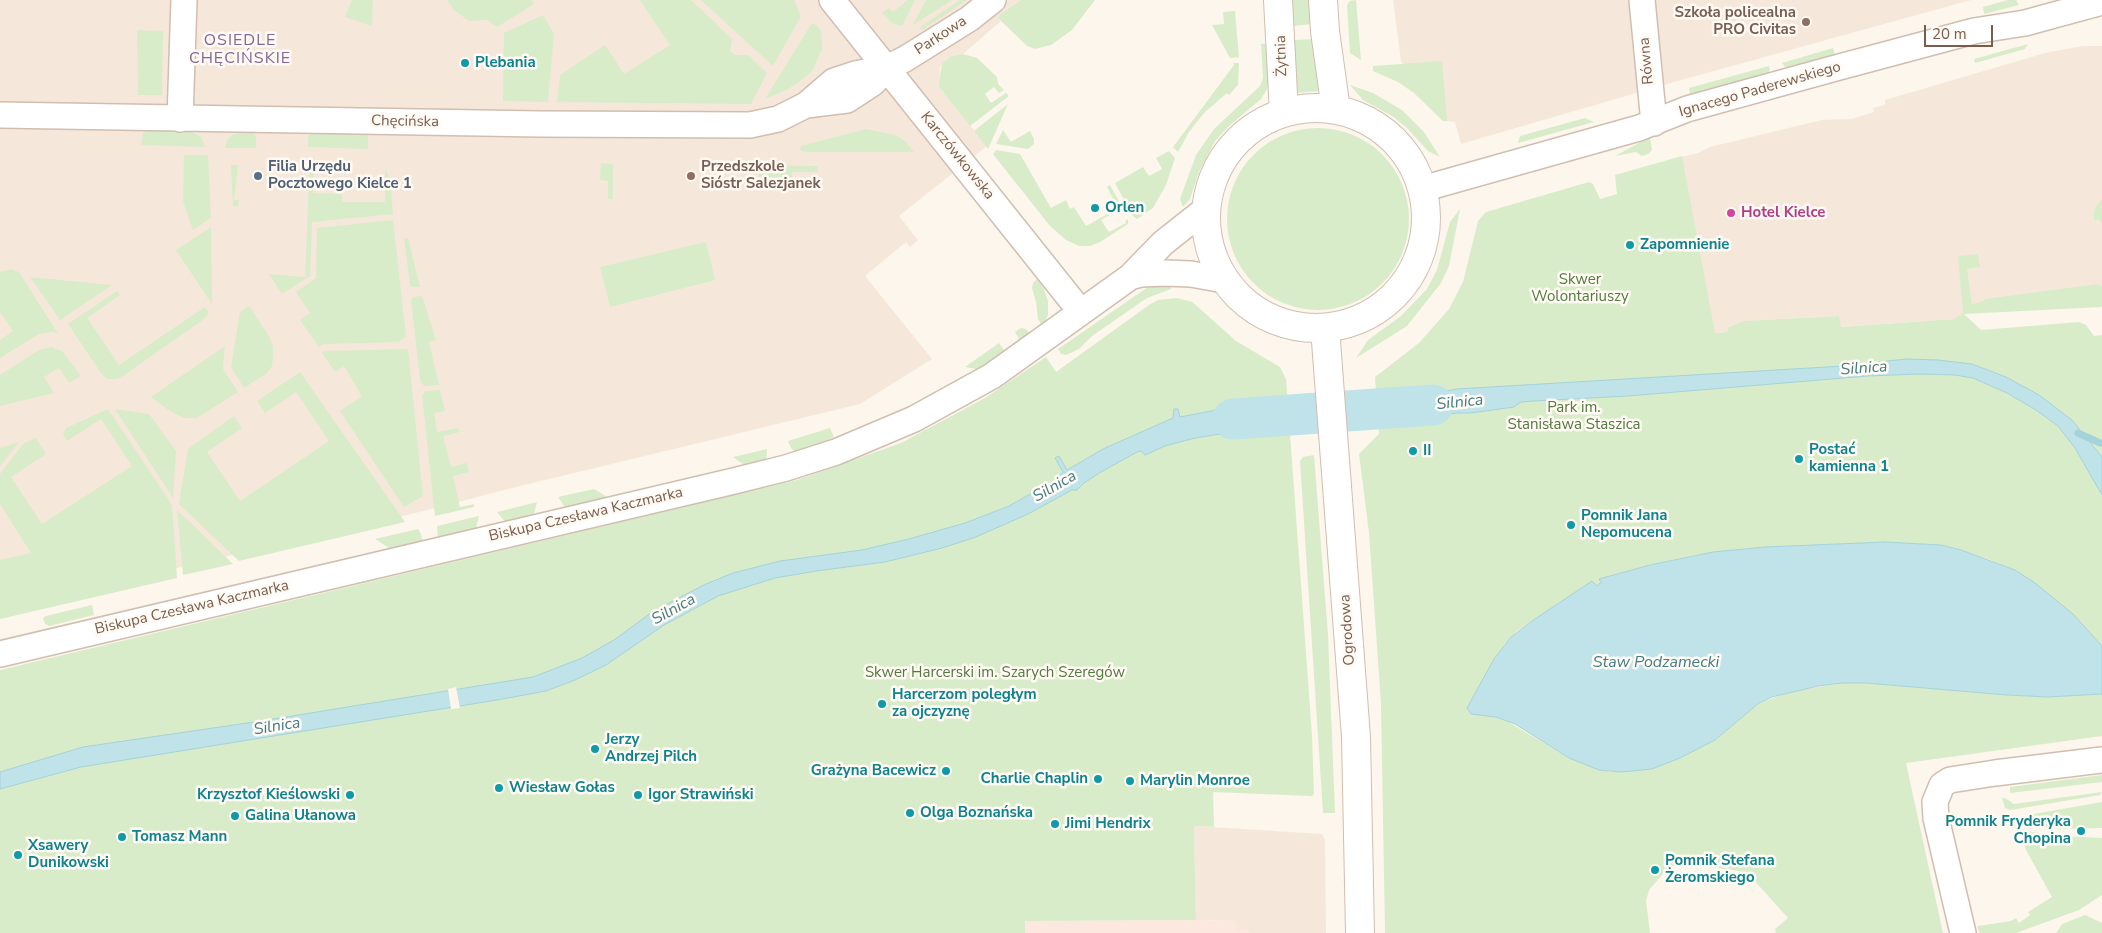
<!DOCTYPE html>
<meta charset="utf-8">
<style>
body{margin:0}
#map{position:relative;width:2102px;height:933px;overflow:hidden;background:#fdf6ec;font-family:"Nunito Sans",sans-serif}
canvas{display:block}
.scale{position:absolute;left:1924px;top:25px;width:69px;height:22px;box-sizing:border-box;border:2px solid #7a5c4d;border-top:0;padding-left:6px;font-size:15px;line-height:18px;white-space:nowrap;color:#7a5c4d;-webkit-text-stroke:4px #fffaf3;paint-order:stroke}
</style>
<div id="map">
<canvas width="2102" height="933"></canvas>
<div class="scale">20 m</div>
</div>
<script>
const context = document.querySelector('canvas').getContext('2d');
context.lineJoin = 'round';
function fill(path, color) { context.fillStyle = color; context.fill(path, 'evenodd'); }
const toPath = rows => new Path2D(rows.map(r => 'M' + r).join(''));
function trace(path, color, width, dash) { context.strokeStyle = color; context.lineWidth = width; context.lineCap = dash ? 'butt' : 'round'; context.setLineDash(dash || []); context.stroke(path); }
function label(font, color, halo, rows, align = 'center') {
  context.font = font + ' "Nunito Sans",sans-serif'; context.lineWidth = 5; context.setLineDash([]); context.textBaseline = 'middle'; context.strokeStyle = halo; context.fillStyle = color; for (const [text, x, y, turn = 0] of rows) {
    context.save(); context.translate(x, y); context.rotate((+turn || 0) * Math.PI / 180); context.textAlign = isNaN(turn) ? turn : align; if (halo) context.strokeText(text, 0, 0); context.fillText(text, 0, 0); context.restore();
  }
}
fill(toPath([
 [0,0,1021,0,999,15,998,18,1001,21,963,54,951,56,940,67,939,87,987,146,899,216,918,240,910,247,906,242,865,276,932,359,860,404,508,489,428,510,0,609],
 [1393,0,1971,0,1674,82,1461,144,1455,122,1447,121,1401,61],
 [2082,46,2102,46,2102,307,2067,308,2060,305,1963,314,1954,319,1840,327,1837,316,1743,321,1729,327,1727,332,1712,333,1677,158,1698,153,1710,147,1822,120,1852,119,1874,112,1873,108,1885,105,1885,100,2045,53],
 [1194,826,1322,834,1325,840,1326,933,1250,933,1247,930,1236,930,1234,921,1196,920]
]), '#f5e8da');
fill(toPath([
 [1196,920,1234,921,1236,930,1247,929,1250,933,1025,933,1025,921]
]), '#fde8e0');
fill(toPath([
 [352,0,373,0,372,26,345,17],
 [447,0,531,0,534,4,497,27,487,20,469,21,454,10],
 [640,0,691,0,732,39,730,51,736,55,748,55,767,73,751,104,557,102,560,75,605,45,624,74,670,45],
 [701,0,794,0,801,16,773,66],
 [908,0,915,0,902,26,893,24,882,13,889,8,893,12],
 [926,0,952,0,913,25],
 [960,0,967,0,922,30,920,27],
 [1021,0,1095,0,1072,30,1051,45,1035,49,1027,46,998,18,999,15],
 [1291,0,1311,0,1313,24,1293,26],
 [1356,0,1361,60,1350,53,1347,5,1350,1],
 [2008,0,2016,0,2019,5,1984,14,1983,7],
 [1235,11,1239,57,1230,58,1212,25,1224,24,1223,12],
 [543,15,554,34,548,102,503,101,504,33],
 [812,23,817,26,821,31,822,39,822,49,813,70,803,79,788,89,765,99],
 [137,30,163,31,162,95,138,95],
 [1314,39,1320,91,1295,93,1295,40],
 [1270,43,1270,78,1267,89,1261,99,1228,127,1215,141,1199,172,1190,199,1183,207,1180,199,1196,155,1214,129,1260,86,1263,78,1261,44],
 [2028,44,2025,49,1975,63,1974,59],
 [1833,48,1835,55,1789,68,1786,68,1782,63],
 [963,54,977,58,997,77,998,84,1004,90,999,93,994,87,985,94,991,103,1006,93,1009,96,970,126,939,87,939,81,942,64,951,56],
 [1442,61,1447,121,1443,121,1414,93,1398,82,1373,71,1373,66],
 [1233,63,1239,63,1238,85,1229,95,1227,93,1204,113,1189,132,1178,152,1173,147,1234,65],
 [1769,66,1770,70,1766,75,1690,95,1689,88],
 [1350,85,1373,93,1402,110,1424,132,1440,157,1428,151,1406,127,1392,116,1363,100],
 [1008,104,988,149,974,131],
 [1585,118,1594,122,1518,143,1520,136],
 '1227 219a91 91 0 1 1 182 0a91 91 0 1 1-182 0Z',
 [866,129,895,135,905,141,914,152,805,152,800,150,801,146],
 [188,130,201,137,205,147,141,145,143,133,146,131],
 [1003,130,1011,142,1030,131,1034,139,1034,144,1028,149,996,144],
 [251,131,256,136,256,148,225,148,228,138,234,134],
 [311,133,366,133,368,137,368,149,308,147,308,136],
 [1650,137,1652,150,1648,154,1642,156,1636,152,1615,156],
 [996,150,1020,154,1051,208,1066,200,1070,209,1074,207,1086,226,1118,208,1107,187,1110,185,1125,212,1121,214,1118,210,1101,220,1109,232,1126,223,1125,221,1128,219,1128,224,1100,242,1090,246,1079,246,1066,240,1050,226,993,154],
 [1169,151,1175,158,1166,185,1153,208,1137,219,1132,215,1115,183,1143,167,1149,176,1162,169,1156,158],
 [184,155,208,155,211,218,193,230,183,201],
 [1682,156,1715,333,1727,332,1729,327,1743,321,1839,316,1841,327,1954,319,1963,313,1958,256,1978,254,1980,267,1967,269,1972,304,1982,302,1985,299,2098,284,2102,287,2102,306,2100,307,1964,314,1981,330,2079,322,2086,325,2094,336,2102,335,2102,646,2073,614,2015,570,1988,559,1941,545,1885,542,1740,549,1692,556,1650,565,1603,578,1600,580,1603,584,1597,586,1592,583,1517,631,1504,645,1467,708,1471,714,1486,714,1505,720,1569,758,1611,772,1640,770,1659,766,1715,740,1759,703,1793,691,1842,683,1866,683,2007,695,2048,697,2102,694,2102,736,1906,763,1943,933,1776,933,1775,929,1788,918,1752,878,1739,871,1685,864,1673,866,1666,870,1649,890,1646,901,1650,933,1385,933,1381,704,1369,533,1359,454,1379,434,1375,377,1419,343,1449,309,1463,282,1478,221,1486,212,1589,182,1593,184,1600,199,1617,194,1615,175],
 [310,158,314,158,313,193,342,194,342,202,385,202,385,169,390,178,393,214,312,222,310,276,282,294,269,274,305,277],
 [601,163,613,164,613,199,608,199,608,181,600,180],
 [231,165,238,165,234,200,239,200,238,207,233,206],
 [759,165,818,166,818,172,792,172,792,178,759,177],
 [2102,199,2102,223,2099,219,2094,220,2094,213,2095,208],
 [1460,209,1449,266,1441,283,1407,326,1356,358,1368,340,1401,316,1427,289,1437,270,1450,222],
 [393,220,406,336,399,342,324,344,319,347,300,320,310,313,296,292,316,278,317,228],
 [211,227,212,304,176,250],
 [408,238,420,287,412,287,410,285,404,239],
 [706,242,715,280,610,307,600,267],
 [11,269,19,272,58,334,53,332,39,334,0,358,0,340,13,331,0,312,0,272],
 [30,277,112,285,60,320],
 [1037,279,1044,289,1048,301,1048,315,1043,328,1038,319,1036,302,1032,288,1033,283],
 [1173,281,1171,289,1147,298,1092,336,1079,349,1066,355,1061,354,1058,349,1148,287],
 [117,291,120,295,87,318,119,365,205,307,209,313,204,319,123,376,117,379,107,379,101,373,68,324],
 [422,296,436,340,429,342,439,385,424,386,420,380,411,300,413,297],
 [1177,298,1192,302,1198,307,1236,341,1280,367,1286,379,1312,735,1314,794,1312,796,1213,792,1214,827,1194,826,1196,920,1025,921,1025,933,0,933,0,670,797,480,901,443,985,398,1046,357,1056,372,1149,305,1158,300],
 [247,307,250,307,270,338,273,347,273,357,272,366,267,373,244,388,231,367,240,312],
 [1021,328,1026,329,1034,339,981,370,965,367,999,343,1004,350,1019,339,1015,332],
 [225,346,223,369,238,392,197,418,184,418,171,412,151,397],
 [51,347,62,351,81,376,69,383,59,368,44,377,54,393,0,406,0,375,39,350],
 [408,349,423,496,404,507,340,411,362,396,344,366,335,372,322,353,325,351],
 [300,372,405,522,239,561,179,504,188,449,234,416,242,428,207,452,240,501,329,441,296,392,265,413,257,401],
 [440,390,445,411,434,413,437,432,458,428,460,432,443,436,451,467,467,463,469,472,453,476,460,507,474,504,474,507,435,516,422,395,426,391],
 [108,409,172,505,177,578,0,619,0,560,31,553,0,504,0,474,24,443,36,438,46,454,11,477,42,524,132,466,101,419,67,441,63,434,66,428],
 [115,409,149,414,176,451,173,498],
 [830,428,834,437,831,438,833,445,797,454,791,448,788,441],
 [19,442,0,466,0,448],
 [767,449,766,462,747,467,733,457],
 [1314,455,1328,635,1335,813,1323,813,1300,461,1303,457],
 [594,489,614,501,567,510,558,497],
 [537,502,533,517,507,524,497,512],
 [177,510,233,564,183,575],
 [479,516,475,532,438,543,437,526],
 [418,529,421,534,424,547,397,553,375,539],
 [92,605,94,615,49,626,45,624,43,618,46,616],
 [2102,775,2102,782,2010,793,2010,787],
 [2102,792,2100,795,2010,810,2005,808,2002,798,2005,798,2014,804],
 [2102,802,2102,828,2059,829,2028,825,2020,820,2023,817,2034,814],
 [2022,830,2047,835,2102,838,2102,895,2079,910,2016,933,1980,933,1977,927,1978,926,2011,921,2016,918,2019,923,2030,915,2028,912,2052,897,2026,850,2020,831],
 [2085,915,2102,923,2102,933,2056,933,2062,924]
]), '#d8ecc9');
const water = toPath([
 [1906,359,1938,360,1972,364,2006,377,2039,395,2072,420,2102,457,2102,495,2075,448,2058,426,2036,410,2007,393,1973,378,1955,375,1919,374,1868,376,1628,396,1534,401,1521,402,1514,407,1471,413,1457,413,1392,421,1378,416,1376,392,1382,392,1401,402,1402,399,1457,389,1843,366,1906,359],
 [1288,401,1290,423,1195,438,1165,446,1145,455,1141,451,1137,452,1101,472,1084,483,1077,490,1072,490,1028,514,976,537,942,548,885,562,816,571,775,578,718,596,664,625,606,665,575,680,546,691,497,700,81,767,0,789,0,772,83,747,261,721,533,677,582,658,614,640,655,610,706,584,733,573,780,561,862,550,909,539,965,523,1009,506,1057,479,1063,472,1055,458,1059,456,1067,470,1103,449,1173,418,1174,409,1178,409,1180,417,1216,410,1288,401],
 [1885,542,1941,545,1961,550,2015,570,2035,583,2073,614,2102,646,2102,694,2048,697,2007,695,1866,683,1842,683,1818,686,1772,697,1759,703,1715,740,1680,758,1652,769,1621,772,1599,770,1569,758,1515,724,1496,717,1471,714,1467,708,1494,659,1511,637,1535,619,1592,581,1597,586,1600,583,1602,583,1599,579,1650,565,1713,552,1765,547,1885,542]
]);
fill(water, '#bfe3e8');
trace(water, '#a5d3da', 1);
fill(toPath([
 [456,687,460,708,451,709,448,689]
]), '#fdf6ec');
trace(toPath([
 [2078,433,2100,443]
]), '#a5d3da', 7);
trace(toPath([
 [1233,419,1433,405]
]), '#bfe3e8', 41);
const minor = toPath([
 [832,0,1081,312],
 [1642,0,1654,123],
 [806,105,847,100,873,83,887,68],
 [0,115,540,124,750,125,778,119,806,105,834,81,855,74,887,68,905,59,969,19,993,0],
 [180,119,184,0],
 [1422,189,1639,128,1687,109,1832,69,1974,31,2025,23,2102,2],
 [1130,277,1141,274,1165,273,1191,274,1224,280],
 [0,654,734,481,786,468,836,452,914,419,992,376,1130,277,1163,243,1206,209],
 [1963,933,1936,818,1935,802,1942,785,1950,780,1995,773,2102,760]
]);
const tertiary = toPath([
 [1278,0,1284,113],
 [1323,0,1325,31,1336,110],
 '1206 218a110 110 0 1 1 220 0a110 110 0 1 1-220 0Z',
 [1325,328,1356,737,1360,933]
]);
trace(minor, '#d1beb0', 28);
trace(tertiary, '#d1beb0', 30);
trace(minor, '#fff', 25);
trace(tertiary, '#fff', 28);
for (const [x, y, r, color] of [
 [1806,22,5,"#8d6e63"],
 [465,63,5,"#0f9aa8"],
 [258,176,5,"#5c6f8a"],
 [691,176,5,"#8d6e63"],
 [1095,208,5,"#0f9aa8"],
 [1731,213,5,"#d1479c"],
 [1630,245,5,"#0f9aa8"],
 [1413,451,5,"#0f9aa8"],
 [1799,459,5,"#0f9aa8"],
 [1571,525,5,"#0f9aa8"],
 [882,704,5,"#0f9aa8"],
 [595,749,5,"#0f9aa8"],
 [946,771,5,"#0f9aa8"],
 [1098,779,5,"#0f9aa8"],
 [1130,781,5,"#0f9aa8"],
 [499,788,5,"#0f9aa8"],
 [350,795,5,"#0f9aa8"],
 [638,795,5,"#0f9aa8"],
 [910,813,5,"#0f9aa8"],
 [235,816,5,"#0f9aa8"],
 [1055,824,5,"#0f9aa8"],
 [2081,831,5,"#0f9aa8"],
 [122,837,5,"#0f9aa8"],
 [18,855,5,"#0f9aa8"],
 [1655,870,5,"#0f9aa8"]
]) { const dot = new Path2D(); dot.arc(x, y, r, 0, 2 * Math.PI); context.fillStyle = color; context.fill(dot); trace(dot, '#fffaf3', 2); }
label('bold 15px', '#785e54', '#fffaf3', [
 ["Szkoła policealna",1796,13],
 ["PRO Civitas",1796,30],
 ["Przedszkole",701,167,"left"],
 ["Sióstr Salezjanek",701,184,"left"]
], 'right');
label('15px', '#7a5c4d', '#fffaf3', [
 ["Parkowa",941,36,-33],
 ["Żytnia",1282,56,-92],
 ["Równa",1647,61,-95],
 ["Ignacego Paderewskiego",1760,90,-16],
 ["Chęcińska",405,122,1],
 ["Karczówkowska",957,156,51],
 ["Biskupa Czesława Kaczmarka",586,515,-13],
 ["Biskupa Czesława Kaczmarka",192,608,-13],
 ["Ogrodowa",1348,630,-94]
]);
label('bold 15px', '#0d838f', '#fffaf3', [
 ["Plebania",475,63],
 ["Orlen",1105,208],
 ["Zapomnienie",1640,245],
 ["Postać",1809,450],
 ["kamienna 1",1809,467],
 ["II",1423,451],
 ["Pomnik Jana",1581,516],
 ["Nepomucena",1581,533],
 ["Harcerzom poległym",892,695],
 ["za ojczyznę",892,712],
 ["Jerzy",605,740],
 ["Andrzej Pilch",605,757],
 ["Grażyna Bacewicz",936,771,"right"],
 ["Charlie Chaplin",1088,779,"right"],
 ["Marylin Monroe",1140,781],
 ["Wiesław Gołas",509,788],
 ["Krzysztof Kieślowski",340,795,"right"],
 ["Igor Strawiński",648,795],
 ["Olga Boznańska",920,813],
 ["Galina Ułanowa",245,816],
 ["Pomnik Fryderyka",2071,822,"right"],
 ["Chopina",2071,839,"right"],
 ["Jimi Hendrix",1065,824],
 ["Tomasz Mann",132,837],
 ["Xsawery",28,846],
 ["Dunikowski",28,863],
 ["Pomnik Stefana",1665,861],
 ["Żeromskiego",1665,878]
], 'left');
label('bold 15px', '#4e5e75', '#fffaf3', [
 ["Filia Urzędu",268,167],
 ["Pocztowego Kielce 1",268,184]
], 'left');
label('bold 15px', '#b23c85', '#fffaf3', [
 ["Hotel Kielce",1741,213]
], 'left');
label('15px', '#537a41', '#fffaf3', [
 ["Skwer",1580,280],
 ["Wolontariuszy",1580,297],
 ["Park im.",1574,408],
 ["Stanisława Staszica",1574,425],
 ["Skwer Harcerski im. Szarych Szeregów",995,673]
]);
context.letterSpacing = '1px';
label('16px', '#846695', '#fffaf3', [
 ["OSIEDLE",240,41],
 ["CHĘCIŃSKIE",240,59]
]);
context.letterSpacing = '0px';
label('italic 16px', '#437c86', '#fffaf3', [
 ["Silnica",1864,369,-4],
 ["Silnica",1460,403,-6],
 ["Silnica",1055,487,-30],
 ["Silnica",674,610,-29],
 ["Staw Podzamecki",1656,663],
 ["Silnica",277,727,-9]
]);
</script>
